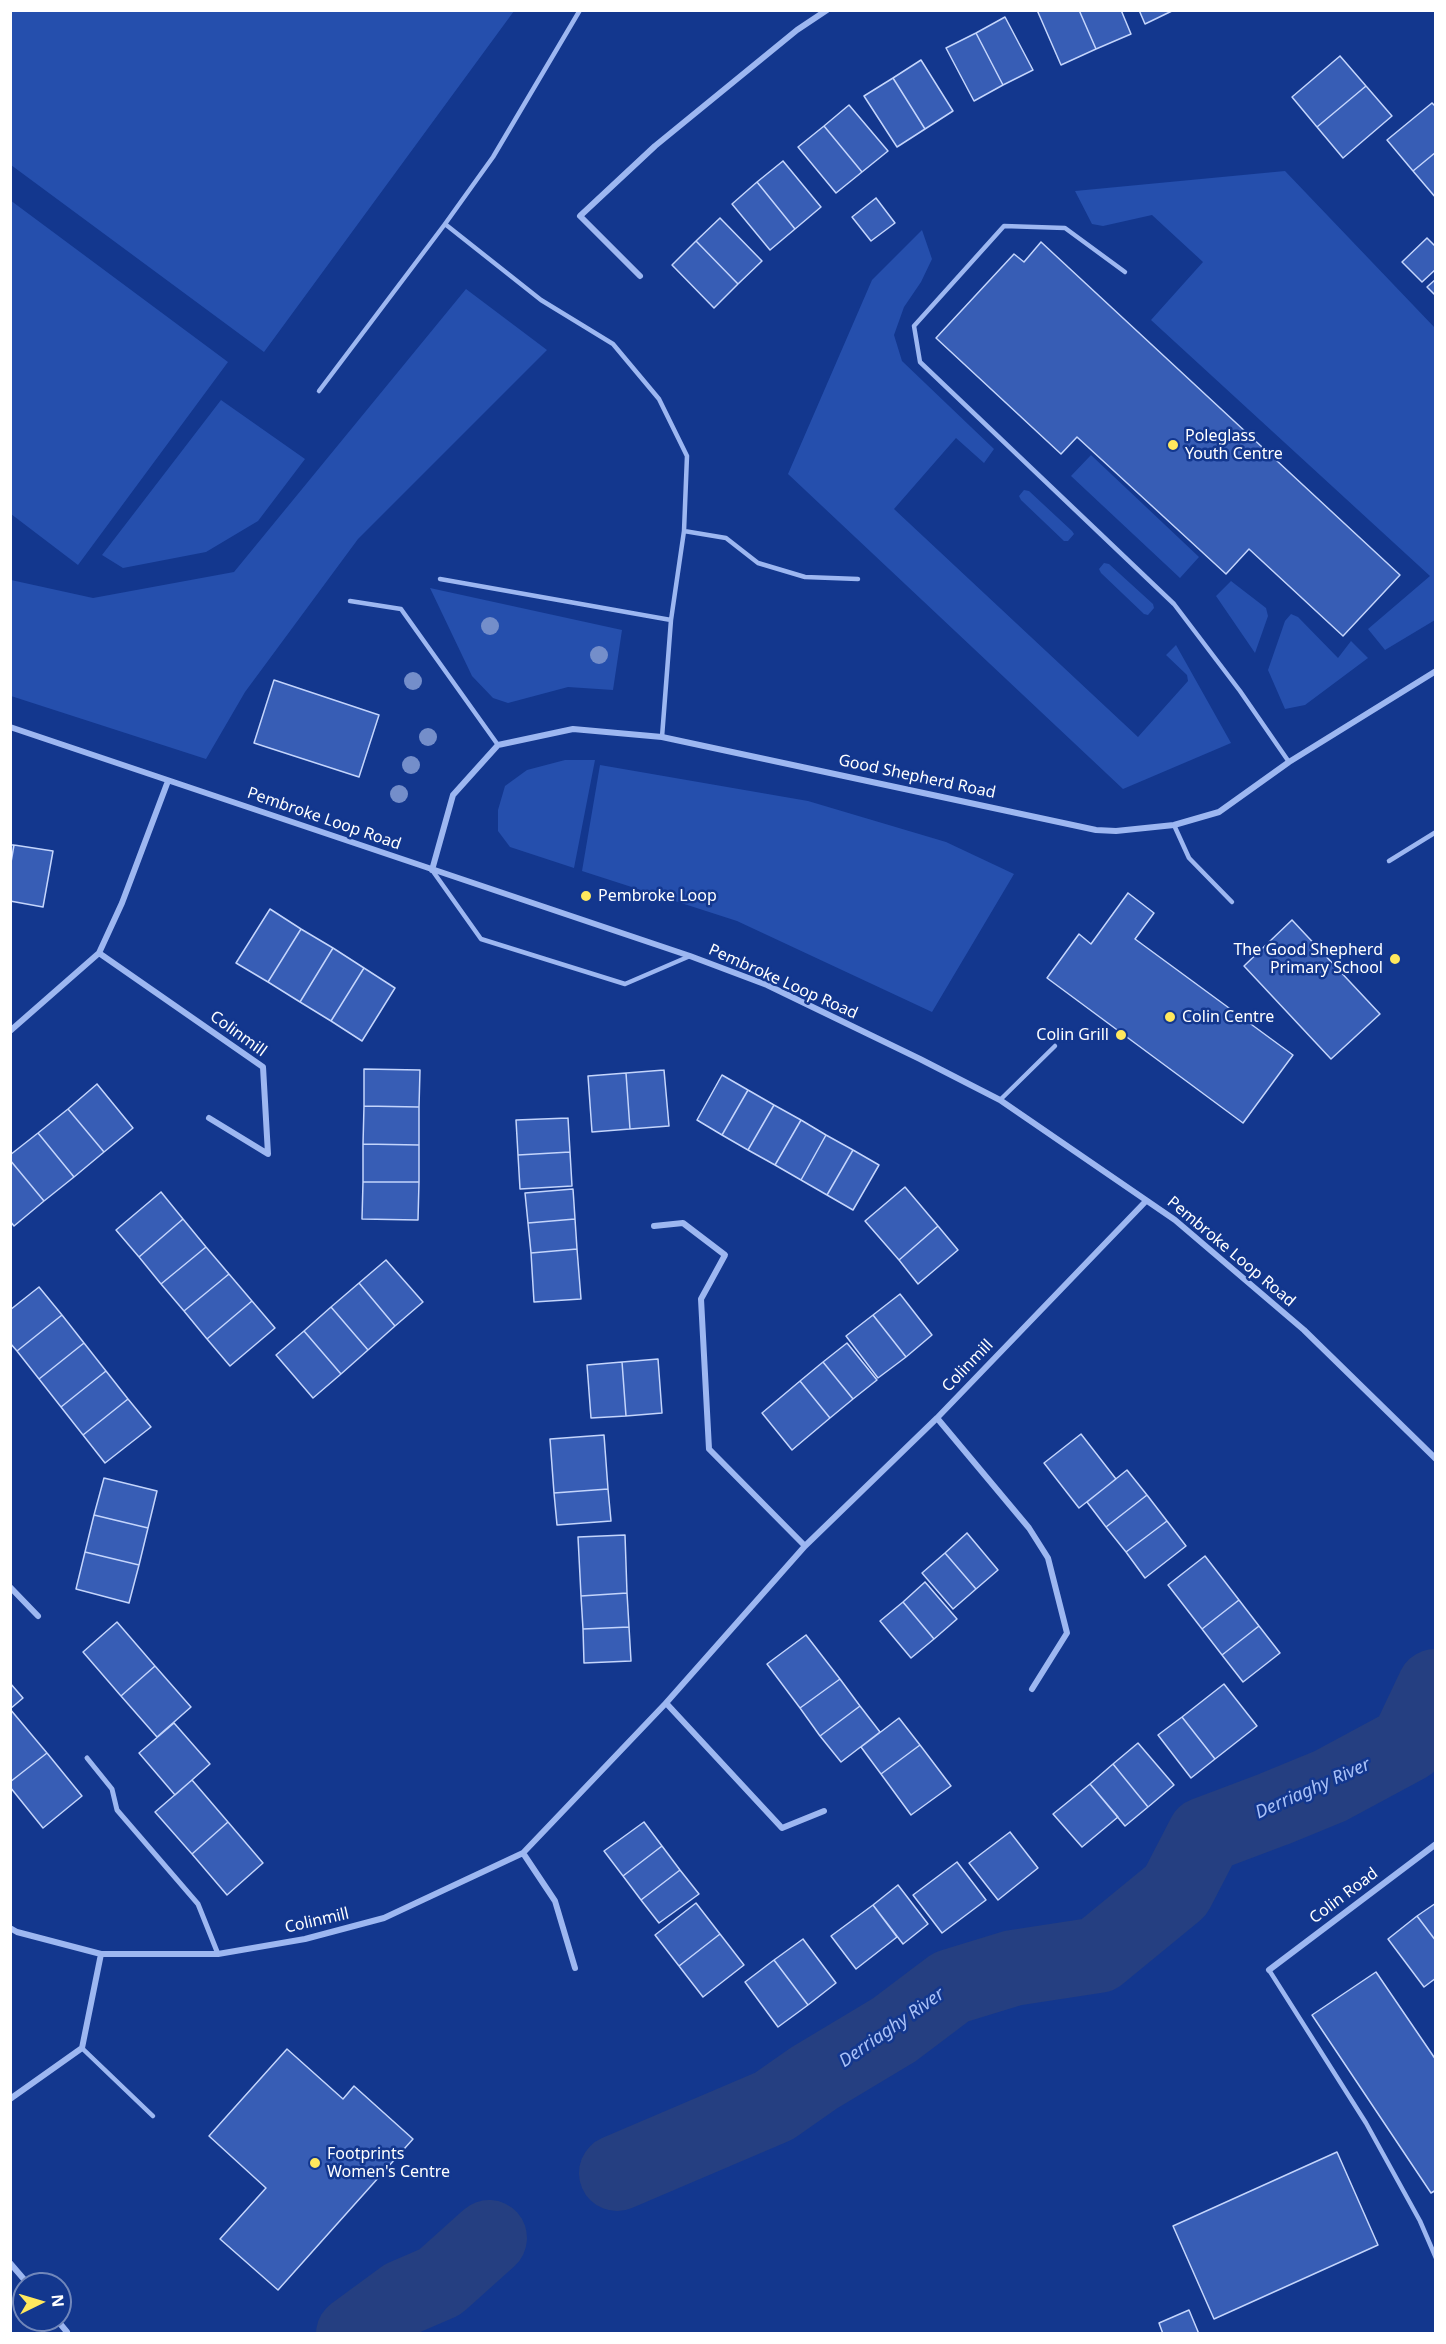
<!DOCTYPE html>
<style>
body{margin:0}
#map{position:relative;width:1446px;height:2344px;overflow:hidden;background:#13378e;font-family:"Noto Sans",sans-serif}
canvas{display:block}
.frame{position:absolute;inset:0;border:12px solid #fff;pointer-events:none}
.north{position:absolute;left:12px;top:2272px;width:60px;height:60px;box-sizing:border-box;background:#13378e;border:2px solid #7187bb;border-radius:50%;rotate:85deg;font-size:16px;font-weight:700;line-height:24px;text-align:center;color:#fff}
.north::after{content:'';display:block;margin:auto;width:21px;height:27px;background:#ffe85d;clip-path:polygon(50% 0,100% 100%,50% 72%,0 100%)}
</style>
<div id="map">
<canvas width="1446" height="2344"></canvas>
<div class="frame"></div>
<div class="north">N</div>
</div>
<script>
const context = document.querySelector('canvas').getContext('2d');
context.lineJoin = 'round';
function fill(path, color) { context.fillStyle = color; context.fill(path, 'evenodd'); }
const toPath = rows => new Path2D(rows.map(r => 'M' + r).join(''));
function trace(path, color, width, dash) { context.strokeStyle = color; context.lineWidth = width; context.lineCap = dash ? 'butt' : 'round'; context.setLineDash(dash || []); context.stroke(path); }
function label(font, color, halo, rows, align = 'center') {
  context.font = font + ' "Noto Sans",sans-serif'; context.lineWidth = 5; context.setLineDash([]); context.textBaseline = 'middle'; context.strokeStyle = halo; context.fillStyle = color; for (const [text, x, y, turn = 0] of rows) {
    context.save(); context.translate(x, y); context.rotate((+turn || 0) * Math.PI / 180); context.textAlign = isNaN(turn) ? turn : align; if (halo) context.strokeText(text, 0, 0); context.fillText(text, 0, 0); context.restore();
  }
}
fill(toPath([
 [11,10,514,10,514,11,264,352,11,165],
 [1285,171,1435,328,1435,620,1385,650,1368,629,1430,576,1151,320,1203,262,1152,215,1103,226,1092,224,1075,191],
 [10,200,228,362,78,565,11,514],
 [922,230,932,259,921,282,904,307,894,335,902,361,994,449,984,463,956,438,894,509,1138,737,1188,681,1187,675,1166,655,1176,645,1231,743,1123,789,788,474,872,280],
 [466,289,547,350,358,539,245,692,206,759,11,696,11,580,93,598,234,572],
 [221,400,305,459,258,521,206,552,123,568,102,555],
 [1091,455,1199,557,1180,578,1071,476],
 [1024,490,1029,491,1072,531,1074,534,1068,541,1064,541,1021,500,1019,496],
 [1104,563,1109,564,1153,604,1154,608,1148,615,1144,614,1101,573,1099,569],
 [1231,581,1266,608,1268,616,1255,653,1216,596],
 [430,588,622,630,613,690,568,687,508,703,493,698,472,676],
 [1291,614,1298,617,1338,658,1351,641,1368,658,1305,705,1285,709,1268,670,1285,621],
 [565,760,595,760,574,868,510,847,498,831,498,810,505,786,527,770],
 [600,765,808,801,946,842,1014,874,932,1012,737,921,582,871]
]), '#254fad');
trace(toPath([
 [617,2173,774,2106,814,2078,894,2030,951,1987,1013,1968,1098,1955,1176,1891,1205,1835,1274,1809,1330,1786,1408,1744,1435,1687],
 [354,2334,403,2298,440,2282,489,2238]
]), '#253f81', 76);
const building = toPath([
 [1037,10,1079,10,1096,49,1061,65,1037,10],
 [1079,10,1121,10,1131,34,1096,49,1079,10],
 [1139,10,1174,10,1145,24,1139,10],
 [1005,17,1033,70,1003,85,976,33,1005,17],
 [976,33,1003,85,974,101,946,48,976,33],
 [1340,56,1366,86,1317,127,1292,97,1340,56],
 [921,60,953,111,925,129,893,78,921,60],
 [893,78,925,129,897,147,864,96,893,78],
 [1366,86,1392,116,1343,158,1317,127,1366,86],
 [1432,103,1436,107,1436,152,1413,171,1387,140,1432,103],
 [849,105,888,151,862,172,824,126,849,105],
 [824,126,862,172,836,193,798,147,824,126],
 [1436,152,1436,198,1413,171,1436,152],
 [783,161,821,207,795,229,757,182,783,161],
 [757,182,795,229,770,250,732,204,757,182],
 [876,198,895,223,871,241,852,217,876,198],
 [720,218,762,261,738,284,696,241,720,218],
 [1427,238,1436,247,1436,269,1422,282,1402,262,1427,238],
 [696,241,738,284,714,308,672,265,696,241],
 [1041,242,1400,575,1343,636,1249,549,1226,574,1077,437,1061,454,936,338,1014,254,1024,262,1041,242],
 [1436,279,1436,296,1427,287,1436,279],
 [274,680,379,715,359,777,254,743,274,680],
 [10,845,14,845,10,868,10,845],
 [14,845,53,851,43,907,10,901,10,868,14,845],
 [1128,893,1154,913,1135,939,1293,1055,1243,1123,1047,978,1079,934,1091,944,1128,893],
 [270,909,301,929,268,982,236,963,270,909],
 [1292,920,1380,1014,1331,1059,1244,966,1292,920],
 [301,929,333,948,300,1002,268,982,301,929],
 [333,948,364,968,331,1021,300,1002,333,948],
 [364,968,395,988,362,1041,331,1021,364,968],
 [364,1069,420,1070,419,1107,364,1106,364,1069],
 [664,1070,669,1126,630,1129,626,1073,664,1070],
 [626,1073,630,1129,592,1132,588,1076,626,1073],
 [722,1075,748,1090,722,1135,697,1120,722,1075],
 [97,1084,133,1128,104,1152,68,1109,97,1084],
 [748,1090,774,1105,748,1150,722,1135,748,1090],
 [774,1105,801,1120,775,1165,748,1150,774,1105],
 [364,1106,419,1107,419,1145,363,1144,364,1106],
 [68,1109,104,1152,74,1177,38,1133,68,1109],
 [568,1118,570,1152,518,1155,516,1120,568,1118],
 [801,1120,826,1135,801,1180,775,1165,801,1120],
 [38,1133,74,1177,44,1201,10,1160,10,1155,38,1133],
 [826,1135,853,1150,827,1195,801,1180,826,1135],
 [363,1144,419,1145,419,1182,363,1182,363,1144],
 [853,1150,879,1165,853,1210,827,1195,853,1150],
 [570,1152,572,1186,520,1189,518,1155,570,1152],
 [10,1160,44,1201,14,1226,10,1221,10,1160],
 [363,1182,419,1182,418,1220,362,1219,363,1182],
 [905,1187,938,1226,899,1260,865,1221,905,1187],
 [573,1189,575,1219,528,1223,525,1193,573,1189],
 [161,1192,183,1219,139,1257,116,1230,161,1192],
 [183,1219,206,1247,161,1284,139,1257,183,1219],
 [575,1219,577,1249,531,1253,528,1223,575,1219],
 [938,1226,958,1250,918,1284,899,1260,938,1226],
 [206,1247,229,1274,184,1311,161,1284,206,1247],
 [577,1249,581,1299,534,1302,531,1253,577,1249],
 [386,1260,423,1302,395,1326,359,1283,386,1260],
 [229,1274,252,1301,207,1339,184,1311,229,1274],
 [359,1283,395,1326,368,1350,331,1307,359,1283],
 [39,1287,62,1315,17,1351,10,1343,10,1310,39,1287],
 [900,1294,932,1335,906,1357,873,1315,900,1294],
 [252,1301,275,1328,230,1366,207,1339,252,1301],
 [331,1307,368,1350,341,1374,304,1331,331,1307],
 [62,1315,84,1343,39,1379,17,1351,62,1315],
 [873,1315,906,1357,878,1378,846,1336,873,1315],
 [304,1331,341,1374,313,1398,276,1355,304,1331],
 [84,1343,106,1371,61,1407,39,1379,84,1343],
 [847,1343,877,1380,853,1399,823,1362,847,1343],
 [658,1359,662,1413,626,1416,622,1362,658,1359],
 [622,1362,626,1416,591,1418,587,1365,622,1362],
 [823,1362,853,1399,830,1418,800,1381,823,1362],
 [106,1371,128,1399,83,1435,61,1407,106,1371],
 [800,1381,830,1418,792,1450,762,1413,800,1381],
 [128,1399,151,1427,105,1463,83,1435,128,1399],
 [1081,1434,1116,1479,1079,1508,1044,1463,1081,1434],
 [604,1435,608,1489,554,1493,550,1439,604,1435],
 [1127,1470,1147,1495,1106,1527,1087,1502,1127,1470],
 [104,1478,157,1491,148,1528,94,1515,104,1478],
 [608,1489,611,1521,557,1525,554,1493,608,1489],
 [1147,1495,1167,1521,1126,1552,1106,1527,1147,1495],
 [94,1515,148,1528,139,1565,85,1552,94,1515],
 [1167,1521,1186,1546,1145,1578,1126,1552,1167,1521],
 [967,1533,998,1570,976,1589,945,1553,967,1533],
 [625,1535,627,1593,581,1596,578,1537,625,1535],
 [85,1552,139,1565,129,1603,76,1589,85,1552],
 [945,1553,976,1589,953,1609,922,1573,945,1553],
 [1205,1556,1239,1600,1202,1629,1168,1585,1205,1556],
 [925,1582,957,1619,934,1639,903,1602,925,1582],
 [627,1593,629,1627,583,1629,581,1596,627,1593],
 [1239,1600,1259,1626,1222,1655,1202,1629,1239,1600],
 [903,1602,934,1639,911,1658,880,1621,903,1602],
 [117,1622,155,1666,121,1696,83,1652,117,1622],
 [1259,1626,1280,1653,1243,1682,1222,1655,1259,1626],
 [629,1627,631,1661,584,1663,583,1629,629,1627],
 [806,1635,840,1679,800,1708,767,1664,806,1635],
 [155,1666,191,1707,157,1737,121,1696,155,1666],
 [840,1679,860,1706,820,1736,800,1708,840,1679],
 [10,1683,23,1698,10,1709,10,1683],
 [1224,1684,1257,1726,1215,1759,1182,1717,1224,1684],
 [860,1706,880,1732,841,1762,820,1736,860,1706],
 [10,1709,47,1753,10,1782,10,1709],
 [1182,1717,1215,1759,1191,1778,1158,1735,1182,1717],
 [899,1718,920,1745,881,1774,861,1747,899,1718],
 [174,1723,210,1764,175,1795,139,1753,174,1723],
 [1138,1743,1174,1785,1148,1807,1113,1764,1138,1743],
 [920,1745,951,1786,911,1815,881,1774,920,1745],
 [47,1753,82,1796,43,1828,10,1787,10,1782,47,1753],
 [1113,1764,1148,1807,1125,1826,1090,1784,1113,1764],
 [192,1780,228,1822,192,1854,155,1812,192,1780],
 [1090,1784,1118,1817,1082,1847,1053,1814,1090,1784],
 [228,1822,263,1863,227,1895,192,1854,228,1822],
 [644,1822,662,1846,623,1876,604,1851,644,1822],
 [1010,1832,1038,1868,998,1900,969,1863,1010,1832],
 [662,1846,680,1870,641,1900,623,1876,662,1846],
 [957,1862,986,1900,942,1933,913,1895,957,1862],
 [680,1870,699,1894,659,1923,641,1900,680,1870],
 [898,1885,928,1924,903,1944,873,1905,898,1885],
 [696,1903,720,1934,679,1966,655,1935,696,1903],
 [1436,1903,1436,1941,1417,1916,1436,1903],
 [873,1905,897,1937,856,1969,831,1936,873,1905],
 [1417,1916,1436,1941,1436,1978,1424,1987,1388,1939,1417,1916],
 [720,1934,744,1965,703,1997,679,1966,720,1934],
 [803,1939,836,1983,808,2005,774,1960,803,1939],
 [774,1960,808,2005,778,2027,745,1982,774,1960],
 [1376,1972,1436,2060,1436,2190,1431,2193,1312,2015,1376,1972],
 [287,2049,343,2099,354,2086,413,2139,278,2290,220,2239,266,2188,209,2136,287,2049],
 [1337,2152,1378,2245,1214,2319,1173,2226,1337,2152],
 [1189,2310,1199,2334,1163,2334,1159,2323,1189,2310]
]);
fill(building, '#375db5');
trace(building, '#c4d5fc', 1.5);
trace(toPath([
 [445,224,541,300,613,344,659,399,687,456,684,531,671,620,662,737],
 [1125,272,1065,228,1004,226,914,326,920,362,1174,604,1240,691,1289,762],
 [319,391,445,224,493,157,580,10],
 [684,531,726,538,758,563,805,577,858,579],
 [440,579,671,620],
 [350,601,401,609,498,745],
 [1174,825,1189,858,1232,902],
 [1389,861,1436,832],
 [432,870,481,939,625,984,690,956],
 [1000,1100,1055,1046],
 [1269,1970,1366,2123,1420,2221,1436,2258],
 [82,2048,153,2116]
]), '#9db7f1', 4.5);
trace(toPath([
 [87,1758,112,1789,117,1810,198,1904,218,1954]
]), '#9db7f1', 5);
trace(toPath([
 [640,276,580,216,655,146,797,30,827,10],
 [10,727,690,956,767,985,920,1059,1000,1100,1175,1220,1304,1330,1436,1459],
 [432,870,453,795,498,745,573,729,662,737,1096,830,1116,831,1174,825,1219,812,1289,762,1436,671],
 [99,953,263,1067,268,1154,209,1118],
 [10,1031,99,953,122,903,168,781],
 [654,1226,683,1223,725,1255,701,1299,709,1449,805,1546],
 [937,1418,1029,1528,1048,1558,1067,1633,1032,1689],
 [10,1587,38,1616],
 [666,1703,782,1828,824,1811],
 [523,1853,555,1901,575,1968],
 [10,1928,17,1932,101,1954,218,1954,305,1939,384,1918,523,1853,666,1703,805,1546,937,1418,1146,1201],
 [1269,1970,1436,1844],
 [10,2099,82,2048,101,1954],
 [10,2263,28,2284],
 [57,2320,67,2332]
]), '#9db7f1', 6);
context.fillStyle = '#748eca';
for (const [x, y] of [
 [490,626],
 [599,655],
 [413,681],
 [428,737],
 [411,765],
 [399,794]
]) { context.beginPath(); context.arc(x, y, 9, 0, 2 * Math.PI); context.fill(); }
for (const [x, y, r, color] of [
 [1173,445,6,"#ffe85d"],
 [586,896,6,"#ffe85d"],
 [1395,959,6,"#ffe85d"],
 [1170,1017,6,"#ffe85d"],
 [1121,1035,6,"#ffe85d"],
 [315,2163,6,"#ffe85d"]
]) { const dot = new Path2D(); dot.arc(x, y, r, 0, 2 * Math.PI); context.fillStyle = color; context.fill(dot); trace(dot, '#13378e', 2); }
label('16px', '#fff', '#13378e', [
 ["Poleglass",1185,436],
 ["Youth Centre",1185,454],
 ["Pembroke Loop",598,896],
 ["The Good Shepherd",1383,950,"right"],
 ["Primary School",1383,968,"right"],
 ["Colin Centre",1182,1017],
 ["Colin Grill",1109,1035,"right"],
 ["Footprints",327,2154],
 ["Women's Centre",327,2172]
], 'left');
label('16px', '#fff', '#13378e', [
 ["Good Shepherd Road",917,777,12],
 ["Pembroke Loop Road",324,819,19],
 ["Pembroke Loop Road",783,982,24],
 ["Colinmill",238,1034,36],
 ["Pembroke Loop Road",1231,1252,40],
 ["Colinmill",968,1366,-46],
 ["Colin Road",1344,1896,-37],
 ["Colinmill",317,1921,-13]
]);
label('italic 18px', '#a9c1f8', '#13378e', [
 ["Derriaghy River",1313,1789,-24],
 ["Derriaghy River",892,2028,-35]
]);
</script>
